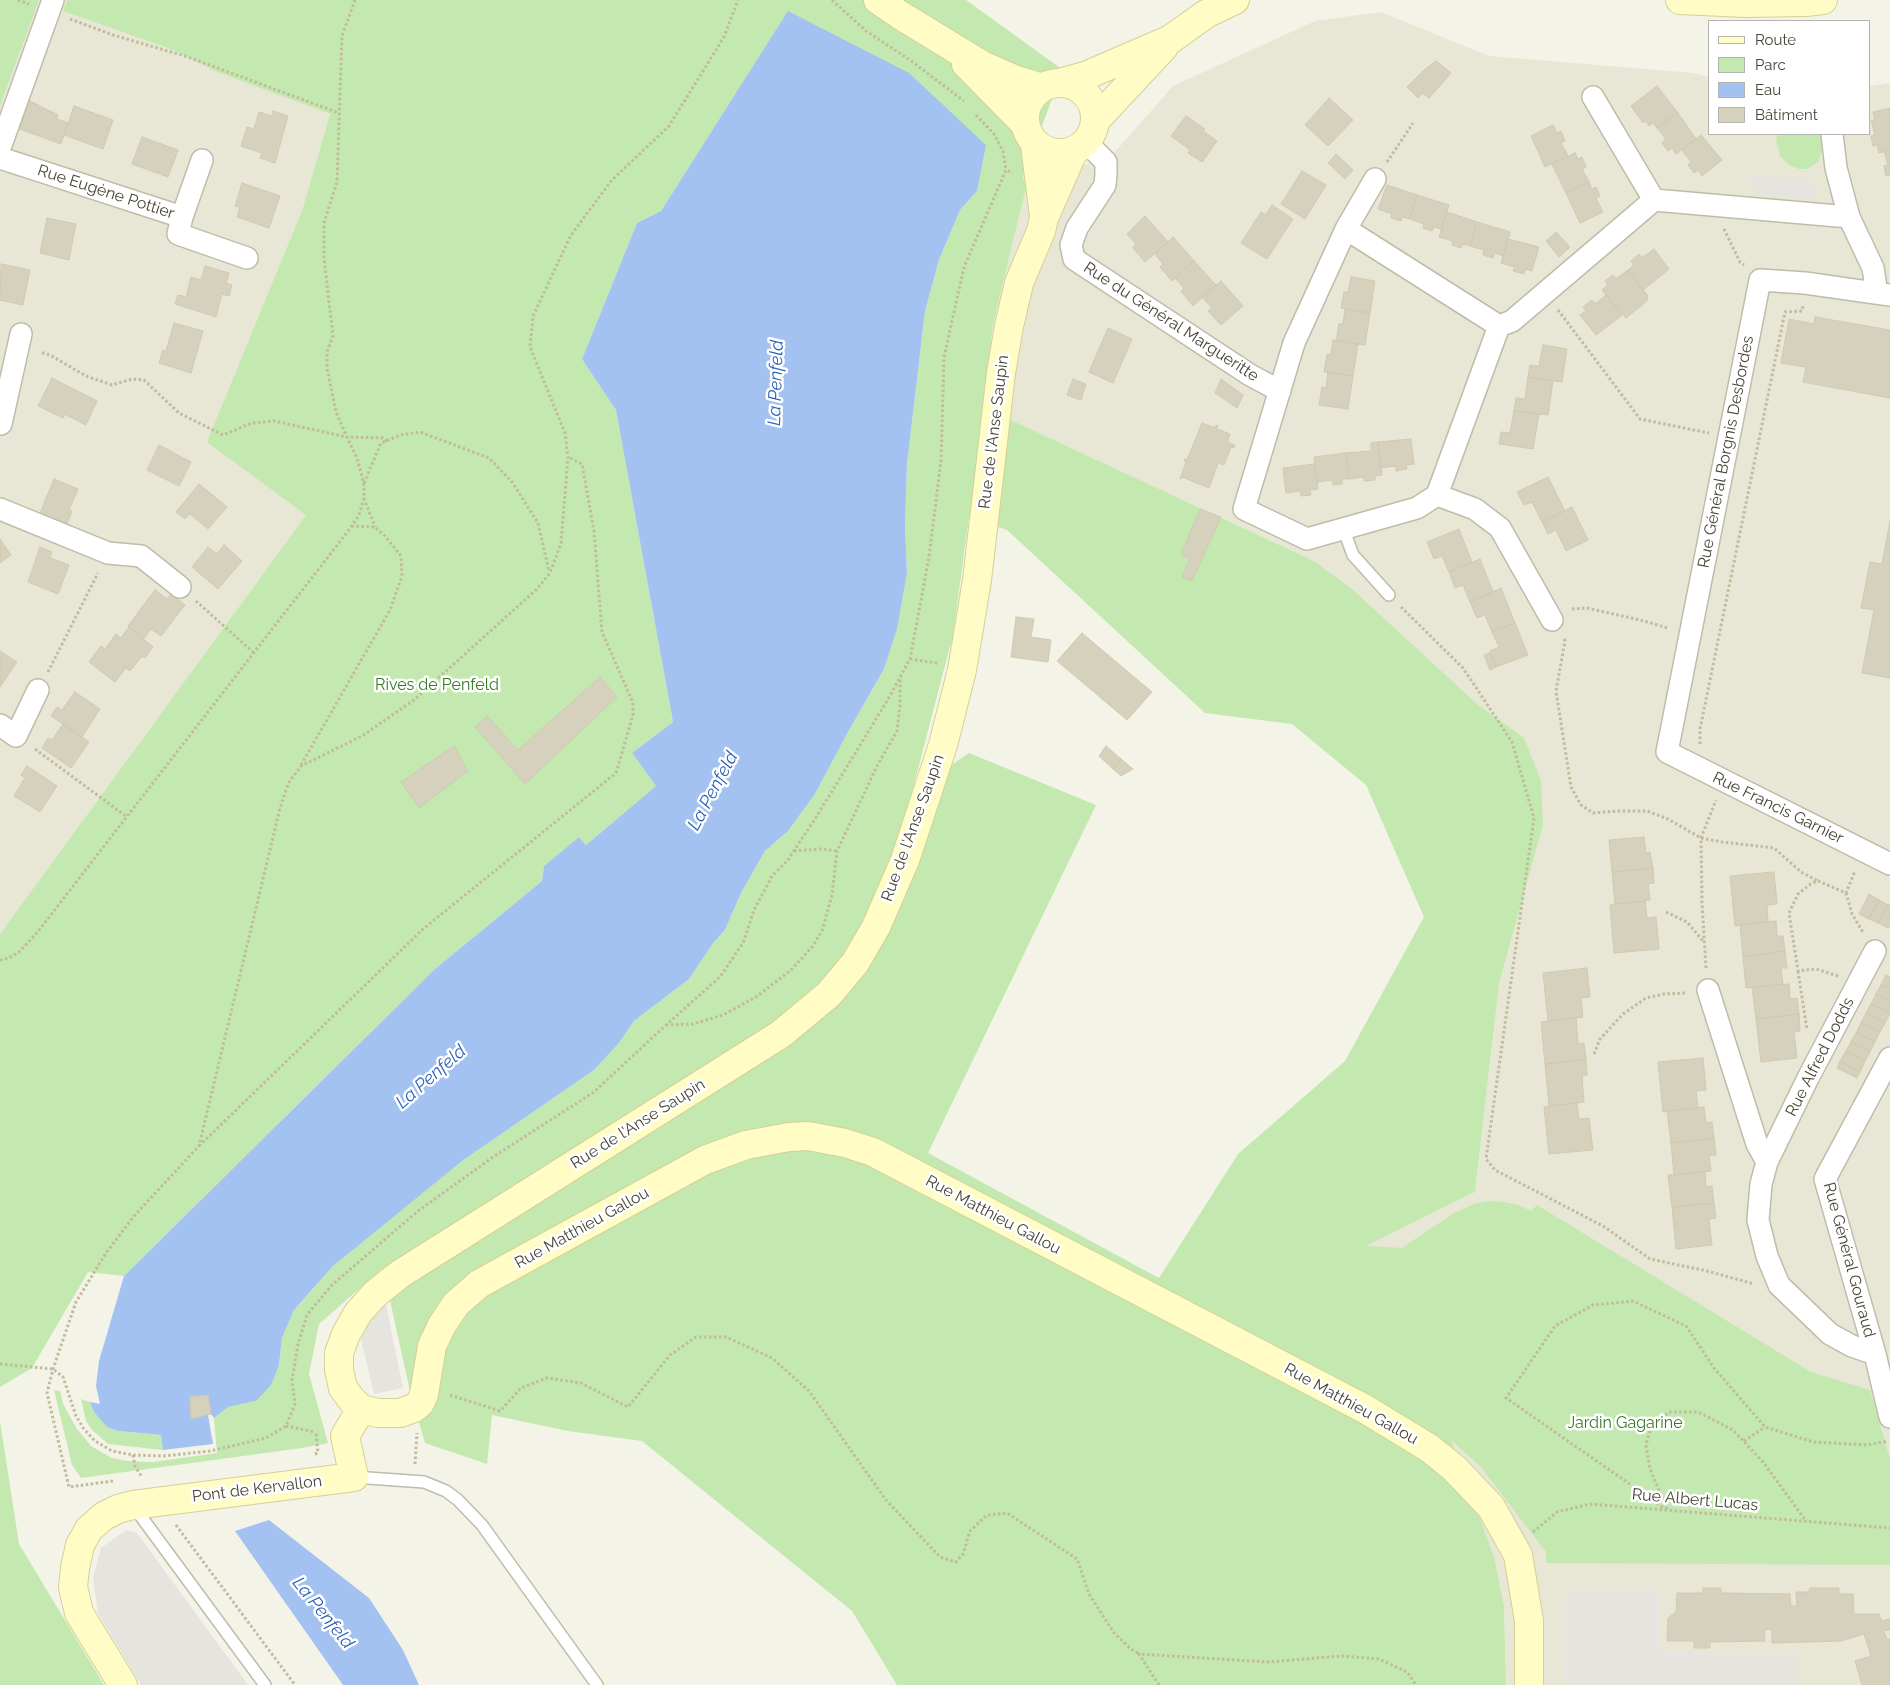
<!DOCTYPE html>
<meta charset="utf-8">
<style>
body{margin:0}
#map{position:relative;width:1890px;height:1685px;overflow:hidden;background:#f4f3e7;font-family:Raleway,sans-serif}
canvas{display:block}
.legend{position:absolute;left:1708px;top:20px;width:162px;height:115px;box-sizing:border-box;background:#fff;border:1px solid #b5b4af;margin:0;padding:6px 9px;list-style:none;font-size:15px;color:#474436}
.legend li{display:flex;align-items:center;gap:10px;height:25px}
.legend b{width:25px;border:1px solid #b5b4af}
</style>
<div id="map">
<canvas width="1890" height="1685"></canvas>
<ul class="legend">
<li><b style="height:6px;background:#fffcc6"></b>Route</li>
<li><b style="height:14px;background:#c4e9b0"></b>Parc</li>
<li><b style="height:14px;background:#a3c2f1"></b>Eau</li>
<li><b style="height:14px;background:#d6d1bd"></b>Bâtiment</li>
</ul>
</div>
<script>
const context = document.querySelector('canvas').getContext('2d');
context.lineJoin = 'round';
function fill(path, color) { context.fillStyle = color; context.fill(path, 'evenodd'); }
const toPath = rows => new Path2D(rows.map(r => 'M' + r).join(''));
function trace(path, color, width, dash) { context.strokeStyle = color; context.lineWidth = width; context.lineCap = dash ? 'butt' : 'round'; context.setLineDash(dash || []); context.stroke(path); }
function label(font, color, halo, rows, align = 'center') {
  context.font = font + ' Raleway,sans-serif'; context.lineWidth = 5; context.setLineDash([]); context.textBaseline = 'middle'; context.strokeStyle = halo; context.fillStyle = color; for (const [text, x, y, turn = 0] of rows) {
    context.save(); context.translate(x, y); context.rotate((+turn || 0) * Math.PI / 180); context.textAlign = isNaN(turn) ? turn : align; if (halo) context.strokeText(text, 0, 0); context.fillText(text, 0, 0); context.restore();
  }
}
fill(toPath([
 [0,0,67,0,64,11,173,50,217,72,330,114,302,211,306,515,0,934],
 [1381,12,1489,56,1693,73,1709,77,1709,134,1869,134,1869,86,1890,83,1890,1685,1506,1685,1504,1607,1365,1246,1475,1192,1499,984,1543,825,1524,738,1476,703,1314,561,983,407,993,324,1026,188,1114,153,1173,86,1315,21]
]), '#e8e6d5');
fill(toPath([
 [0,0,39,0,0,106],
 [67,0,966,0,1063,70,1023,176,1026,188,993,324,983,407,1314,561,1353,590,1476,703,1524,738,1541,781,1543,825,1499,984,1475,1192,1366,1246,1402,1248,1454,1213,1476,1203,1490,1201,1504,1202,1518,1205,1531,1211,1537,1205,1811,1372,1870,1390,1890,1459,1890,1565,1546,1563,1546,1552,1481,1467,1451,1440,1494,1557,1504,1607,1506,1685,897,1685,852,1611,642,1441,568,1431,492,1415,487,1464,425,1443,409,1387,383,1268,319,1324,309,1374,328,1443,302,1448,81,1478,72,1465,54,1390,60,1391,63,1404,77,1429,91,1446,112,1458,127,1461,153,1462,217,1453,214,1418,228,1407,256,1401,279,1365,282,1338,294,1310,333,1266,390,1217,462,1161,594,1070,619,1043,634,1021,689,979,714,942,725,930,741,893,765,851,788,831,815,794,848,732,884,669,897,628,907,573,905,526,907,464,925,311,939,260,960,210,977,191,788,12,661,211,637,223,582,359,616,410,673,722,632,753,656,786,586,845,579,837,544,866,542,881,435,969,124,1276,88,1272,32,1368,0,1387,0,934,306,515,207,442,302,211,330,114,217,72,173,50,63,11],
 [969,517,1007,530,1205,713,1292,724,1366,785,1424,917,1345,1061,1238,1154,1159,1278,928,1153,1096,805,969,753,912,792,953,635],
 [1779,134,1819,134,1822,137,1822,151,1818,162,1807,169,1799,169,1789,165,1780,156,1776,138],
 [81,1399,90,1402,94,1412,118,1431,161,1435,163,1450,108,1444,92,1430,86,1421],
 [0,1421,19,1544,104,1685,0,1685]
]), '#c4e9b0');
fill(toPath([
 [1747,174,1812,180,1819,201,1759,194],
 [385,1300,403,1388,374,1394,359,1331],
 [126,1530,137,1533,248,1685,141,1685,98,1613,93,1578,101,1548],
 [1565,1589,1659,1589,1659,1652,1798,1653,1798,1685,1564,1685]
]), '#e5e4df');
fill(toPath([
 [788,11,909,73,986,145,977,191,960,210,939,260,925,311,907,464,905,526,907,573,897,629,884,669,848,732,815,794,788,831,765,851,741,893,725,930,714,942,689,979,634,1021,619,1043,594,1070,462,1161,333,1266,294,1310,282,1338,279,1365,271,1385,256,1401,228,1407,214,1418,211,1414,208,1415,213,1444,163,1450,161,1435,118,1431,107,1427,94,1412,90,1402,100,1404,96,1386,99,1361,124,1276,435,969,542,881,544,866,579,837,586,845,656,786,632,753,673,722,616,410,582,359,637,223,661,211],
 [269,1520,369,1598,403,1650,419,1685,343,1685,235,1531]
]), '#a3c2f1');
const building = toPath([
 [1436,61,1451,73,1429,98,1422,93,1418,98,1407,87,1424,70,1436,61],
 [1657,86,1678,113,1657,128,1653,123,1649,126,1646,121,1643,123,1631,106,1657,86],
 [22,97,58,115,57,119,68,123,61,144,17,128,22,97],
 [1329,98,1353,120,1328,146,1305,125,1329,98],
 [74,106,113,120,103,149,64,135,74,106],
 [1890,108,1890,150,1879,153,1877,145,1873,146,1871,136,1875,135,1871,120,1875,120,1873,112,1890,108],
 [273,111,288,116,275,163,260,158,262,153,241,146,247,127,254,129,259,112,272,116,273,111],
 [1678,113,1696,139,1676,154,1672,148,1668,151,1662,143,1666,139,1657,128,1678,113],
 [1186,116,1205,129,1203,131,1217,141,1202,162,1188,153,1190,150,1171,136,1186,116],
 [1553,125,1557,133,1561,131,1565,141,1561,143,1568,156,1545,167,1531,136,1553,125],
 [1701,135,1722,160,1702,176,1698,170,1694,173,1688,165,1691,162,1682,150,1701,135],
 [142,137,178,150,168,177,132,164,142,137],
 [1890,150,1890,175,1886,176,1884,166,1888,165,1884,151,1890,150],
 [1575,153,1578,159,1582,157,1586,167,1582,169,1589,182,1566,193,1552,164,1575,153],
 [1336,154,1353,170,1345,179,1328,163,1336,154],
 [1302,171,1326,185,1305,219,1281,204,1302,171],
 [1589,182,1592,189,1596,187,1600,196,1596,198,1603,212,1580,223,1566,193,1589,182],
 [242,183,280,196,269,228,237,217,240,207,235,206,242,183],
 [1387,185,1417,195,1410,219,1402,217,1401,221,1391,218,1392,214,1378,209,1387,185],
 [1417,195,1449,205,1441,229,1434,227,1432,231,1423,228,1424,224,1410,219,1417,195],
 [1272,205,1293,219,1267,259,1241,243,1261,212,1266,215,1272,205],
 [1447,212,1477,222,1470,246,1463,244,1461,248,1452,245,1453,241,1439,237,1447,212],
 [1145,216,1168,242,1145,262,1133,248,1136,244,1127,234,1145,216],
 [47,218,76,224,69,260,40,253,47,218],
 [1477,222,1510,232,1503,256,1495,253,1493,258,1483,255,1484,250,1470,246,1477,222],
 [1556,232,1570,247,1559,257,1546,241,1556,232],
 [1173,237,1194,261,1172,281,1160,267,1163,264,1155,254,1173,237],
 [1508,239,1539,247,1532,271,1525,269,1524,274,1513,271,1515,267,1501,263,1508,239],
 [1654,249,1669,269,1643,290,1628,270,1634,265,1631,261,1639,254,1642,258,1654,249],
 [1194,261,1216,285,1193,306,1181,291,1184,288,1175,278,1194,261],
 [1,264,30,270,23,305,0,300,1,264],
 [205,266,229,273,226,283,232,285,229,296,222,294,216,317,175,304,178,295,186,297,191,277,201,280,205,266],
 [1628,270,1648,296,1647,301,1626,318,1602,290,1608,285,1605,281,1613,275,1616,279,1628,270],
 [1351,277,1375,281,1370,313,1341,308,1344,292,1348,292,1351,277],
 [1221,281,1243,306,1221,325,1208,311,1212,308,1202,297,1221,281],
 [1606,295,1622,315,1596,335,1580,315,1586,311,1583,307,1592,300,1595,304,1606,295],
 [1345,309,1370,313,1365,345,1336,341,1339,324,1343,324,1345,309],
 [1815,317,1890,330,1890,398,1803,382,1806,367,1781,363,1789,319,1814,324,1815,317],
 [174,323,203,331,191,373,159,363,163,350,166,351,174,323],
 [1108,328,1132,339,1113,383,1089,372,1108,328],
 [1333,340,1358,344,1353,376,1324,372,1327,354,1331,355,1333,340],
 [1543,345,1567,349,1562,382,1528,377,1530,365,1539,366,1543,345],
 [1328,372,1353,376,1348,409,1319,405,1322,387,1326,388,1328,372],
 [1528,377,1553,381,1548,415,1514,411,1516,398,1525,399,1528,377],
 [52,378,97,401,86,425,64,414,63,418,38,406,52,378],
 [1073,379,1086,384,1081,400,1067,395,1073,379],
 [1221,379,1243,395,1237,408,1215,393,1221,379],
 [1514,411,1539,414,1533,449,1499,444,1501,432,1510,433,1514,411],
 [1202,423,1215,428,1216,425,1218,426,1217,429,1230,434,1227,442,1235,445,1234,448,1231,447,1224,465,1218,463,1209,488,1182,477,1181,479,1180,479,1186,462,1184,461,1185,459,1187,460,1202,423],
 [1411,439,1414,464,1406,465,1407,469,1396,471,1396,466,1380,468,1378,442,1411,439],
 [1378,442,1382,475,1375,476,1375,480,1364,481,1364,477,1349,479,1346,453,1371,451,1371,443,1378,442],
 [159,445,191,462,179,486,147,470,159,445],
 [1346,453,1349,479,1342,479,1342,484,1333,485,1332,480,1317,482,1314,457,1346,453],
 [1315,464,1318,489,1310,490,1311,495,1301,496,1300,491,1286,493,1283,468,1315,464],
 [1548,477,1565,511,1542,522,1532,502,1524,505,1517,492,1548,477],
 [54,479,78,489,69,510,72,511,67,524,40,513,54,479],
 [199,484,227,507,208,529,190,514,185,519,176,512,199,484],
 [1572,507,1588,540,1566,551,1556,530,1548,534,1542,522,1572,507],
 [1200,509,1221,517,1192,581,1182,577,1190,559,1181,554,1200,509],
 [1890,521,1890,678,1862,673,1874,610,1861,608,1870,562,1882,564,1890,521],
 [1459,529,1472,562,1449,572,1442,556,1434,559,1427,542,1459,529],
 [0,539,11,555,0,563,0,539],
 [224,545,242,561,218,589,192,567,208,547,217,554,224,545],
 [40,547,52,552,50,558,69,565,58,594,28,582,40,547],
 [1480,559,1493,592,1470,602,1463,585,1455,588,1449,572,1480,559],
 [1501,588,1515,623,1492,632,1485,615,1477,618,1470,602,1501,588],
 [155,590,167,599,171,594,185,605,161,636,151,629,144,638,128,626,155,590],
 [1016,617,1034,619,1031,637,1051,640,1048,662,1011,657,1016,617],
 [1515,623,1528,655,1496,667,1490,651,1499,647,1492,632,1515,623],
 [129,627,153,647,145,658,142,656,130,671,126,668,115,682,89,662,101,646,105,649,116,634,121,638,129,627],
 [1082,633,1152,692,1127,720,1057,661,1082,633],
 [0,651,17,662,0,687,0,651],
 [1490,653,1496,667,1490,670,1484,655,1490,653],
 [600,677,617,697,525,784,475,727,487,716,518,750,600,677],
 [75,692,100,709,82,737,51,716,57,707,62,710,75,692],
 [63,724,89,742,71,768,42,748,48,738,52,740,63,724],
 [454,746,468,771,419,808,401,782,454,746],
 [1106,746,1121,759,1113,769,1099,756,1106,746],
 [1121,759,1133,769,1121,776,1113,769,1121,759],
 [27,766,57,786,40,812,14,796,25,778,21,775,27,766],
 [1644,837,1646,853,1650,852,1653,868,1612,872,1609,840,1644,837],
 [1653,868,1654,883,1648,884,1650,900,1615,904,1612,872,1653,868],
 [1774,872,1777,904,1767,905,1768,921,1735,926,1730,876,1774,872],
 [1869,894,1879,900,1869,919,1859,914,1869,894],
 [1879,900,1888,905,1878,923,1869,919,1879,900],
 [1645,901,1647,918,1656,917,1659,949,1614,953,1610,905,1645,901],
 [1888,905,1890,905,1890,925,1888,928,1878,923,1888,905],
 [1776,921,1777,936,1783,936,1785,951,1743,957,1740,925,1776,921],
 [1785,951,1787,968,1781,968,1783,984,1746,988,1743,957,1785,951],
 [1587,968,1590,997,1581,998,1583,1017,1548,1021,1543,973,1587,968],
 [1886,975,1890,977,1890,989,1881,985,1886,975],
 [1789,984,1790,999,1797,998,1799,1014,1756,1019,1752,988,1789,984],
 [1881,985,1890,989,1890,1001,1876,994,1881,985],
 [1876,994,1890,1001,1890,1013,1871,1004,1876,994],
 [1871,1004,1890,1013,1885,1023,1866,1013,1871,1004],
 [1866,1013,1885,1023,1880,1032,1861,1023,1866,1013],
 [1799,1014,1800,1031,1794,1032,1797,1058,1761,1062,1756,1019,1799,1014],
 [1576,1018,1578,1044,1584,1043,1586,1059,1545,1064,1541,1022,1576,1018],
 [1861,1023,1880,1032,1875,1042,1856,1033,1861,1023],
 [1856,1033,1875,1042,1870,1052,1851,1042,1856,1033],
 [1851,1042,1870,1052,1865,1061,1846,1051,1851,1042],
 [1846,1051,1865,1061,1860,1072,1840,1061,1846,1051],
 [1703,1058,1706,1090,1696,1091,1698,1108,1663,1112,1658,1062,1703,1058],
 [1586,1059,1587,1075,1582,1076,1584,1102,1549,1106,1545,1064,1586,1059],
 [1840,1061,1860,1072,1857,1078,1837,1068,1840,1061],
 [1577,1103,1579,1119,1589,1118,1593,1150,1549,1154,1544,1107,1577,1103],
 [1704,1107,1706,1123,1712,1122,1714,1138,1671,1143,1667,1111,1704,1107],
 [1714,1138,1716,1155,1709,1156,1711,1171,1674,1175,1671,1143,1714,1138],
 [1705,1172,1706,1187,1712,1186,1714,1203,1672,1207,1668,1175,1705,1172],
 [1714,1203,1716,1218,1709,1219,1712,1245,1676,1249,1672,1207,1714,1203],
 [208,1395,211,1414,191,1419,190,1397,208,1395],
 [1703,1588,1721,1588,1721,1593,1790,1594,1791,1606,1797,1606,1796,1592,1809,1592,1810,1588,1839,1588,1839,1594,1853,1594,1854,1614,1879,1614,1881,1621,1890,1619,1890,1630,1884,1631,1887,1640,1890,1639,1890,1685,1862,1685,1855,1661,1871,1656,1864,1634,1841,1641,1772,1643,1772,1629,1764,1630,1765,1641,1710,1642,1710,1648,1694,1648,1694,1641,1667,1641,1668,1618,1676,1612,1677,1593,1703,1593,1703,1588]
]);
fill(building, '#d6d1bd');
trace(building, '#d1cab0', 1);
const lane = toPath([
 [1343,528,1353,555,1389,595],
 [354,1477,424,1482,446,1491,458,1500,482,1525,597,1685],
 [134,1507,265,1685]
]);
const street = toPath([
 [1593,97,1654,200],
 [1832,134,1836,168,1849,217],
 [1086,142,1106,162,1106,174,1105,185,1077,228,1071,245,1074,259,1250,375,1280,391],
 [0,148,53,0],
 [0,158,182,217,202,160],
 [182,217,178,234,247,258],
 [1346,229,1375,179],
 [1890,295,1805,283,1760,280,1667,752,1890,864],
 [1,424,21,334],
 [1437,495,1417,508,1307,539,1244,509,1294,343,1346,229,1499,326],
 [0,509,108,553,141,556,180,587],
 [1552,620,1500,528,1475,509,1437,495,1499,326,1512,321,1654,200,1849,217,1873,268,1877,293],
 [0,725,16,736,38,690],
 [1875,951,1808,1078,1767,1162,1761,1184,1758,1220,1767,1256,1779,1285,1830,1334,1852,1346,1875,1354],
 [1708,990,1757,1144,1767,1162],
 [1890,1058,1825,1179,1875,1354,1890,1417]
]);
const secondary = toPath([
 [878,0,900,15,982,65,1016,80,1042,88],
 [1680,0,1745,3,1806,2,1823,0],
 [966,64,1024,123],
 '1025 118a35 35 0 1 1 70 0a35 35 0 1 1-70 0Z',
 [1059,83,1085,76,1171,39,1206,14,1235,0],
 [1095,121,1164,47],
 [1035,145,1044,216],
 [361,1409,351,1399,343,1388,339,1370,339,1353,346,1334,358,1313,375,1294,400,1274,781,1034,829,994,855,963,876,927,905,860,943,745,962,670,977,580,1001,373,1009,326,1019,283,1041,231,1044,218,1073,152],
 [361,1409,378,1413,400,1413,414,1408,420,1403,424,1394,432,1346,442,1325,456,1304,479,1284,528,1257,705,1160,746,1145,789,1137,808,1136,845,1143,873,1152,1365,1409,1429,1448,1454,1468,1491,1507,1518,1555,1529,1621,1529,1685],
 [123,1685,79,1613,73,1587,75,1568,80,1545,89,1529,104,1516,118,1509,133,1505,354,1477,345,1436,361,1409]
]);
trace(lane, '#bfbcaa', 14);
trace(street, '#bfbcaa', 24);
trace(secondary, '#d4d097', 30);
trace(toPath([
 [18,0,29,4],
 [355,0,342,36,337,182,324,223,324,258,333,336,327,352,327,368,336,412,347,437,383,438,387,441],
 [832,0,866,31,910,60,964,101],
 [70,19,113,35,185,56,339,113],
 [976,115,994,134,1003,151,1006,170],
 [1387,162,1413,123],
 [1724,229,1740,262,1744,265],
 [1558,310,1640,419,1709,433],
 [364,483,381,443,400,435,420,432,489,458,512,482,538,523,549,571],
 [364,498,375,527],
 [196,601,254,653],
 [1401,607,1463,668,1512,742,1534,818,1486,1159,1495,1170,1603,1226,1650,1259,1707,1271,1754,1284],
 [1572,609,1587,608,1640,620,1668,628],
 [1564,639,1565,641,1556,691,1571,787,1581,805,1593,813,1618,811,1647,811,1668,819,1701,838,1722,842,1774,848,1801,872,1818,881],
 [910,659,937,663],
 [48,672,98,573],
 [1700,744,1700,729,1785,312,1802,311,1803,305],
 [35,749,127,817],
 [301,765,390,610,402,576,401,556,385,536,375,527,353,526],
 [794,851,820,849,837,851],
 [1846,893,1852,914,1864,934],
 [1666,912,1687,922,1703,941],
 [0,960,9,958,19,952,36,934,352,526,359,515,364,498,364,484,357,458,347,437,274,421,252,423,223,435,179,413,144,380,132,379,112,385,86,376,50,355,40,352],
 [1706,968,1702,903,1701,838,1716,800],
 [1798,971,1807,1030],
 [1838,976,1816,969,1798,971,1789,913,1798,894,1812,883,1818,881,1846,893,1855,871],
 [666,1025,693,1024,723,1015,756,997,791,970,812,947,822,931,832,895,837,851,877,766,897,731,900,706,900,679],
 [1594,1054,1600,1039,1623,1014,1646,998,1664,994,1687,993],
 [199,1146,423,929,616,773,633,715,633,703,602,632,594,531,582,464,568,457],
 [0,1364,53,1369,63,1377,76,1416,84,1429,95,1441,112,1451,133,1455,164,1456,210,1451,266,1438,286,1426,295,1404,292,1380,298,1344,307,1315,332,1285,418,1211,493,1157,594,1092,666,1025,720,977,743,943,754,910,772,876,787,861,815,819,887,701,910,659,929,557,941,461,944,357,964,267,1006,170,1013,173],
 [450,1395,500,1411,521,1388,547,1378,581,1383,628,1407,670,1355,696,1337,726,1337,772,1358,809,1391,886,1500,940,1557,956,1562,963,1554,970,1531,987,1515,1007,1513,1077,1559,1089,1594,1114,1633,1131,1649,1139,1654],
 [286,1426,315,1432],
 [1744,1441,1765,1427],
 [315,1454,318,1453,316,1432],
 [133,1455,135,1466,142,1477],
 [415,1464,417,1433],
 [113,1481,69,1487,47,1393,53,1369,76,1302,106,1253,134,1216,199,1146,280,808,289,782,301,766,362,736,414,700,537,589,550,573,561,543,568,457,565,433,530,347,533,316,571,235,612,180,669,126,724,37,738,0],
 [1667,1509,1650,1469,1646,1445,1651,1427,1669,1412,1698,1412,1733,1430,1763,1462,1806,1521],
 [1667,1510,1506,1398,1555,1326,1593,1305,1633,1301,1686,1326,1714,1368,1765,1427,1814,1442,1868,1445,1888,1441],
 [176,1525,295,1685],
 [1533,1532,1557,1512,1590,1504,1890,1528],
 [1159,1685,1139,1654,1267,1662,1342,1656,1379,1659,1407,1672,1416,1685]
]), '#c1bb9b', 3, [2.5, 2.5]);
trace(lane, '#fff', 11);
trace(street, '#fff', 21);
trace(secondary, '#fffcc6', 28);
label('16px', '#474436', '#fff', [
 ["Rue Eugène Pottier",106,192,18],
 ["Rue du Général Margueritte",1171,322,33],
 ["Rue de l'Anse Saupin",994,432,-83],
 ["Rue Général Borgnis Desbordes",1726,452,-79],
 ["Rue Francis Garnier",1778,808,26],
 ["Rue de l'Anse Saupin",913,828,-70],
 ["Rue Alfred Dodds",1820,1057,-63],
 ["Rue de l'Anse Saupin",638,1124,-32],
 ["Rue Matthieu Gallou",993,1215,28],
 ["Rue Matthieu Gallou",582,1228,-29],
 ["Rue Général Gouraud",1849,1260,75],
 ["Rue Matthieu Gallou",1351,1404,29],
 ["Pont de Kervallon",257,1489,-7],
 ["Rue Albert Lucas",1695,1500,5]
]);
label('16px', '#377a28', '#fff', [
 ["Rives de Penfeld",437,685],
 ["Jardin Gagarine",1625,1423]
]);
label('italic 18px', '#2e61b5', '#fff', [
 ["La Penfeld",776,383,-88],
 ["La Penfeld",713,791,-62],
 ["La Penfeld",431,1077,-41],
 ["La Penfeld",323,1613,51]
]);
</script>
